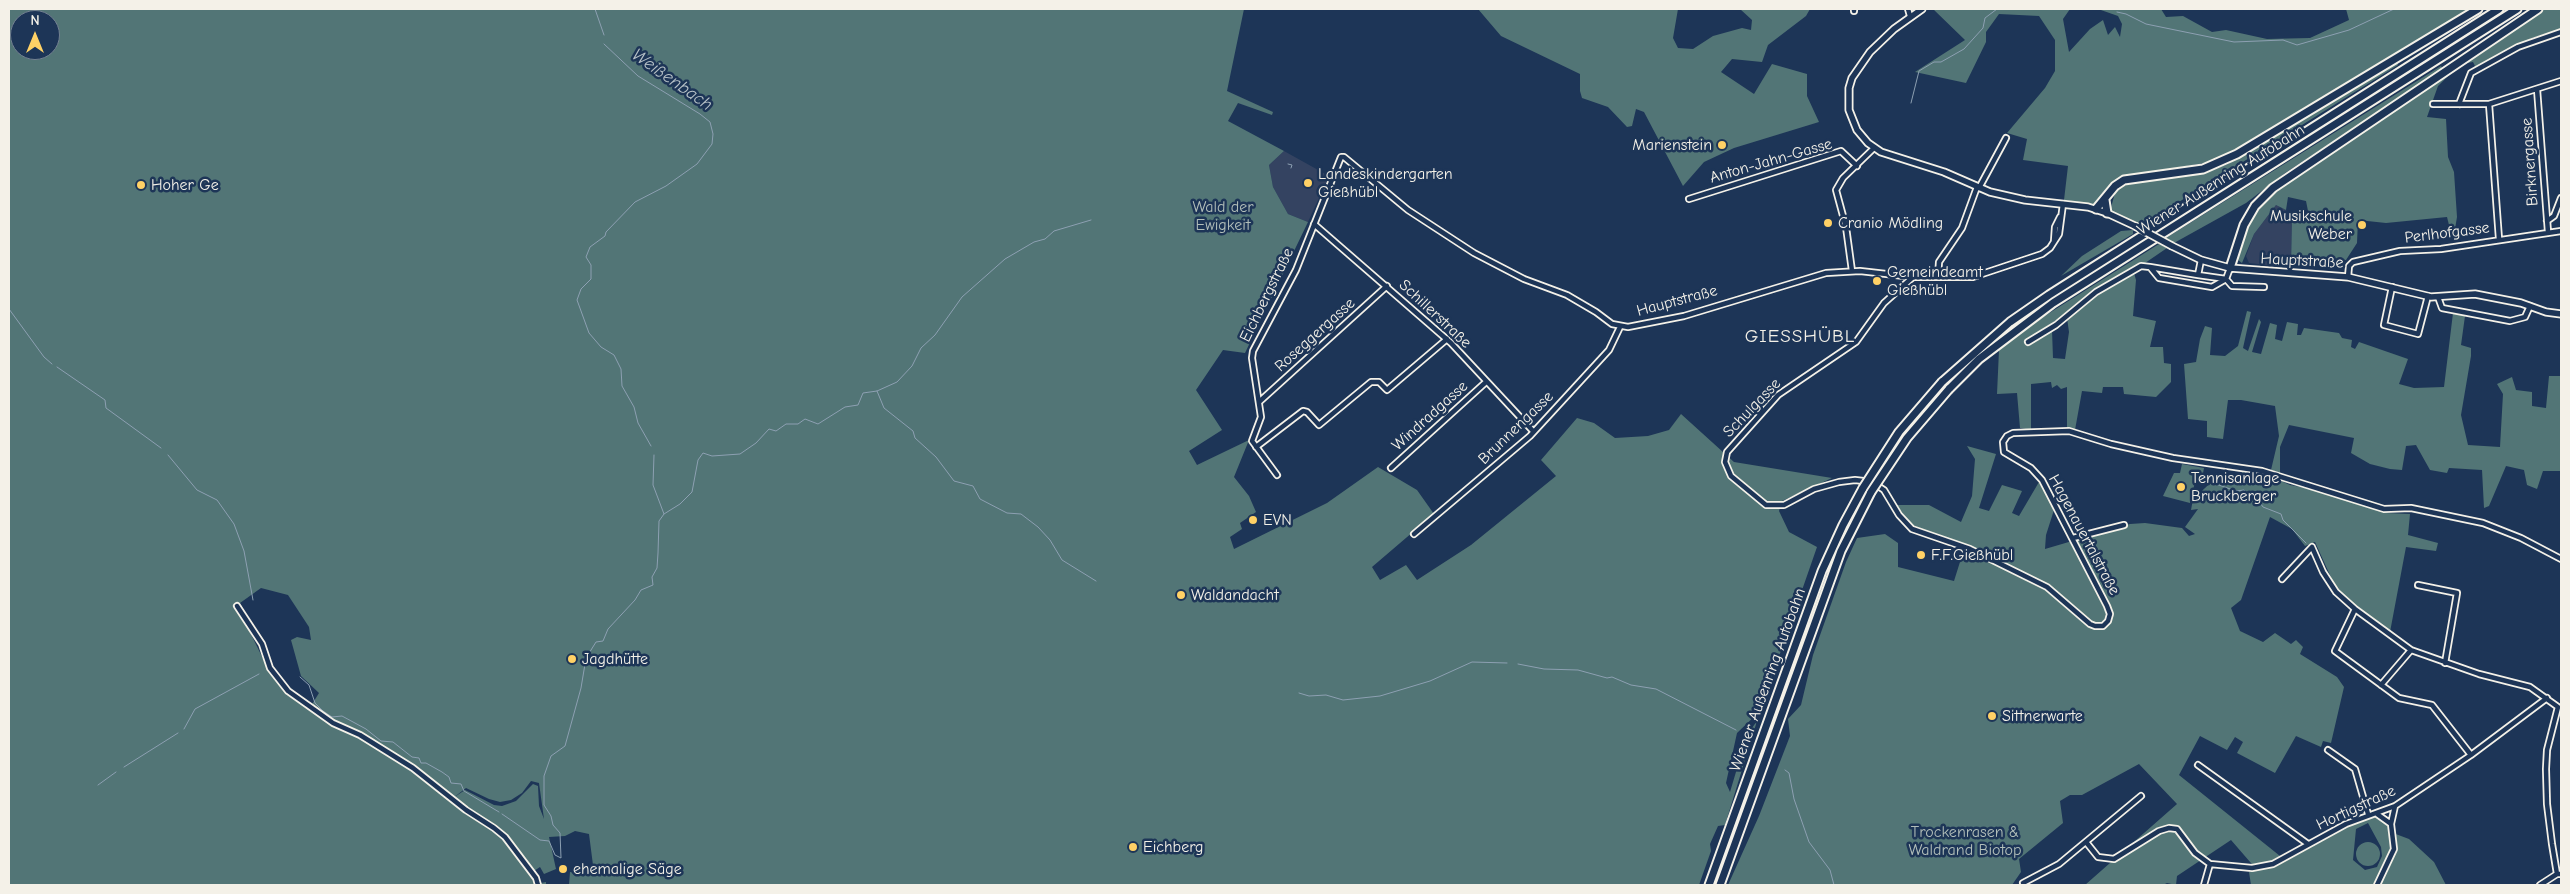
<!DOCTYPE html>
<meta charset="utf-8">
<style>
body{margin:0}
#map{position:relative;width:2570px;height:894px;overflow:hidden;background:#1d3557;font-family:"Comic Neue",sans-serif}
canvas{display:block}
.frame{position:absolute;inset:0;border:10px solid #f4f1e8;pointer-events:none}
.north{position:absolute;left:10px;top:10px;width:50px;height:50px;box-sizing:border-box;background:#1d3557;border:1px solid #738091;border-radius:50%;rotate:0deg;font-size:14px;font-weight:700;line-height:20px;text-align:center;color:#f4f1e8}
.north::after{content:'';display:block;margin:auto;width:18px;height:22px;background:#ffd166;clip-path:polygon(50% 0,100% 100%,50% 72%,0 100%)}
</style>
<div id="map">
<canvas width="2570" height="894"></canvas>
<div class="frame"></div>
<div class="north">N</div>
</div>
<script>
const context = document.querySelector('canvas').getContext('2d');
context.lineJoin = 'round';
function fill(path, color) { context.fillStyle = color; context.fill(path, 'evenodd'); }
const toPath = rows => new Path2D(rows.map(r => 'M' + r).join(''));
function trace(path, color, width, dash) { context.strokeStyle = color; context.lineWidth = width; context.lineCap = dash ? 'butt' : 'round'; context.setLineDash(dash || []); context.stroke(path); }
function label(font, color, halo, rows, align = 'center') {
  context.font = font + ' "Comic Neue",sans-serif'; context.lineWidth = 5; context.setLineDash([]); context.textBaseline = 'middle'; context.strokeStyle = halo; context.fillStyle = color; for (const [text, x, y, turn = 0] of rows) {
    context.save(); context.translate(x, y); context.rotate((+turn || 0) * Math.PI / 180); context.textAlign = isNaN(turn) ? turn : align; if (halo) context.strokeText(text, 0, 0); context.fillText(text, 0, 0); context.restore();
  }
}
fill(toPath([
 [1284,151,1329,176,1308,222,1288,214,1273,187,1269,165],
 [2276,205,2286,210,2292,219,2291,264,2285,267,2249,263,2246,256,2254,234]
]), '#344361');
fill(toPath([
 [9,9,1244,9,1227,91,1273,112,1272,115,1238,103,1228,121,1284,151,1269,165,1273,187,1288,214,1308,222,1245,353,1223,350,1196,390,1222,430,1189,451,1197,465,1249,440,1234,477,1249,496,1256,512,1240,523,1242,529,1230,537,1234,549,1327,503,1378,467,1417,490,1434,514,1372,567,1380,580,1406,565,1417,580,1471,545,1556,476,1541,460,1577,418,1594,423,1615,438,1648,436,1669,430,1681,414,1734,462,1832,478,1782,501,1779,511,1789,532,1817,547,1760,711,1737,733,1726,783,1730,792,1747,735,1757,721,1725,825,1718,826,1710,844,1711,851,1699,885,569,885,570,872,590,875,594,873,589,834,575,831,565,836,549,837,556,869,544,874,540,867,534,871,502,831,450,800,504,837,536,884,546,882,546,885,9,885],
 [20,20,50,20,50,50,20,50],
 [261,588,288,595,309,627,311,640,297,637,291,640,301,676,319,693,309,709,282,687,269,671,245,622,247,616,240,603],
 [531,781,539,783,544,819,539,806,538,786,533,784,516,801,502,806,494,805,465,790,453,798,466,788,489,799,500,802,511,800,522,793],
 [1478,9,1678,9,1673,38,1678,48,1693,49,1713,36,1742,28,1751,30,1752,20,1740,9,1735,9,1810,9,1806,16,1768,45,1762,62,1732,59,1721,72,1754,94,1772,64,1807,74,1807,96,1819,122,1734,148,1704,162,1683,186,1644,112,1636,109,1632,126,1627,127,1608,107,1582,98,1580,91,1580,74,1501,36],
 [1933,9,2070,9,2063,19,2069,52,2090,29,2103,20,2108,35,2115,27,2120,37,2122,24,2118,16,2098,9,2161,9,2166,17,2183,16,2212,32,2226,30,2267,39,2310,38,2349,20,2346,9,2472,9,2237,149,2210,162,2123,177,2097,205,2064,200,2068,166,2023,160,2027,139,2007,133,2045,88,2055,71,2055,40,2039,16,1999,14,1986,32,1986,42,1966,83,1915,72,1965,40],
 [2543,9,2561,9,2561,29,2532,38,2468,73,2475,66,2473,62,2462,64],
 [2396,61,2398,65,2142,225,2110,211,2115,193,2124,184,2139,180,2205,173,2228,164],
 [2441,66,2443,70,2285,173,2246,203,2174,243,2166,238],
 [2453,71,2438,86,2427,117,2446,119,2448,157,2454,172,2457,217,2453,241,2447,217,2386,223,2358,220,2357,243,2346,260,2291,264,2292,219,2335,219,2333,213,2309,216,2306,201,2288,197,2286,210,2276,205,2254,234,2242,263,2238,260,2243,238,2252,218,2267,200,2295,176],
 [2133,230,2133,234,2061,276,2082,256,2121,231],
 [2159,244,2167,248,2113,285,2134,273,2136,280,2133,316,2156,321,2150,347,2163,347,2164,363,2171,364,2171,382,2156,397,2124,394,2123,387,2103,387,2102,393,2082,391,2075,430,2067,428,2067,387,2061,389,2057,385,2052,388,2051,382,2031,384,2031,430,2020,428,2017,393,1997,394,1999,350,2043,317],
 [2067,318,2069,332,2065,359,2053,358,2052,330,2033,337,2056,320,2058,321],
 [2247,311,2251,312,2243,348,2248,351,2259,319,2261,322,2252,352,2261,354,2270,323,2277,325,2275,339,2282,341,2287,322,2298,324,2297,335,2301,335,2304,328,2339,333,2342,338,2352,340,2351,347,2355,349,2359,342,2408,359,2399,384,2414,388,2444,387,2453,313,2465,316,2461,345,2471,348,2471,356,2461,415,2468,445,2500,447,2503,394,2497,384,2512,377,2516,390,2532,392,2532,406,2546,408,2549,376,2561,376,2561,471,2543,471,2537,489,2527,485,2524,470,2506,466,2489,506,2484,508,2482,470,2449,468,2447,473,2430,470,2416,445,2406,446,2402,470,2390,469,2370,464,2351,453,2354,438,2289,425,2280,447,2280,473,2271,470,2279,436,2275,406,2241,400,2228,400,2223,439,2207,437,2207,421,2188,419,2184,364,2196,362,2200,339,2205,326,2212,328,2210,355,2225,356,2238,346],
 [1967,446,1996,454,1979,508,1989,511,2002,485,2022,491,2012,513,2019,516,2039,482,2054,510,2046,535,2045,549,2130,524,2145,523,2182,528,2189,536,2195,534,2185,527,2198,509,2191,510,2193,499,2217,477,2238,482,2243,471,2263,473,2290,485,2331,493,2386,513,2410,514,2408,535,2438,543,2436,551,2406,547,2390,632,2350,602,2334,584,2315,542,2305,546,2292,529,2270,517,2241,600,2231,608,2240,631,2263,642,2275,633,2291,644,2296,640,2303,647,2300,654,2337,677,2344,687,2331,743,2323,741,2321,747,2296,736,2275,773,2237,753,2243,742,2235,737,2227,750,2200,736,2179,775,2285,860,2364,818,2376,817,2389,825,2393,833,2409,839,2434,862,2446,885,2251,885,2249,872,2257,870,2231,840,2177,876,2176,885,2167,883,2163,885,2085,885,2177,804,2139,764,2082,795,2070,795,2060,801,2063,823,2019,859,2021,872,2012,885,1728,885,1759,816,1790,736,1788,719,1801,705,1813,655,1846,562,1857,538,1885,534,1898,543,1898,567,1954,581,1965,546,1912,525,1896,505,1929,505,1961,522,1972,496,1975,459],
 [2368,823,2381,847,2382,856,2377,867,2365,870,2353,860,2356,829],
 [2182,464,2204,468,2202,479,2196,478,2190,503,2163,496,2174,473,2180,473],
 '2356 854a12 12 0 1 1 24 0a12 12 0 1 1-24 0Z'
]), '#527576');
trace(toPath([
 [595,9,604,35],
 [2012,9,2019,9],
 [2117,12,2126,14,2146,24,2234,42,2283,40,2297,45,2349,30,2394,9],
 [604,44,638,76,700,114,710,122,713,134,712,144,697,164,666,186,635,202,606,232,605,236,590,247,586,257,591,265,591,279,581,289,577,300,589,333,601,347,614,355,621,369,622,386,634,407,638,423,651,446],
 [1911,103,1919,71,1934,62,1941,62,1964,49,1983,28,1985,18,1997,9],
 [1288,164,1292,165,1291,168],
 [9,309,44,357,52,364],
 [57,367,105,400,106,408,161,448],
 [877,391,884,408,913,431,915,438,936,457,954,481,973,486,980,499,1007,513,1021,514,1038,527,1050,540,1062,560,1096,581],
 [168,455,197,490,217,500,234,524,244,551,253,600],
 [2213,483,2236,491,2244,490,2250,497,2256,497,2263,507,2281,514,2283,520,2306,543],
 [664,514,680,504,692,492,698,460,703,453,712,456,740,454,756,443,769,429,776,431,786,424,798,424,805,419,818,424,845,407,858,405,863,393,877,391,897,382,912,366,921,348,935,335,962,297,1005,259,1034,242,1045,239,1054,231,1091,220],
 [1518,664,1544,669,1578,670,1607,678,1612,677,1631,685,1656,689,1736,730],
 [300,677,309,685,315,703,323,711,332,717,342,716,366,729,381,741,393,742,412,757,419,758,421,763,426,763,442,772,449,777,451,783,461,784,464,791,499,812],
 [1299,693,1309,696,1326,695,1343,700,1380,696,1430,681,1472,662,1507,663],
 [184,729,195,709,259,674],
 [124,767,178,733],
 [1785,770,1789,773,1794,799,1809,842,1830,870,1834,885],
 [98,785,116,772],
 [502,814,540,840,549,841,555,855,561,858,560,833,553,825,551,816,544,805,544,776,551,756,565,746,581,688,586,658,596,642,603,641,608,629,635,600,641,590,653,585,652,577,657,568,658,553,659,521,664,514,653,485,654,455]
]), '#8da0b2', 1);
const minor = toPath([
 [1908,9,1910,16],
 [1854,11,1854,9],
 [2537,89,2548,232],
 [2433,104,2489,104,2561,81],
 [2459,104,2471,73,2518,47,2561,32],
 [2489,104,2499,239],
 [1979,188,2006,138],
 [1689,199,1841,151,1857,166],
 [2547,221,2554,216,2561,198],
 [1314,224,1451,343,1533,431],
 [2054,241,2055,227,2060,217],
 [2201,260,2198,275,2226,279,2230,268],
 [1852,271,1846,227,1836,190,1843,178,1874,148],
 [2198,275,2150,267,2159,278,2212,287,2226,279,2232,286,2264,287],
 [1913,277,1884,303,1856,342,1778,395,1727,452,1725,462,1731,476,1766,505,1784,505,1814,489,1839,482,1855,480,1872,482,1884,490,1899,515,1912,529,1970,549,2047,587,2090,624,2095,626,2103,626,2108,621,2110,614,2107,606,2042,480,2031,468,2004,452,2003,442,2007,436,2013,433,2069,431,2111,444,2173,458,2262,471,2384,509,2411,508,2483,523,2521,538,2561,559],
 [1938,277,1939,262,1962,228,1977,187],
 [2348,277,2349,266,2353,262,2400,251,2441,249,2561,231],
 [2392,287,2384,325,2418,334,2428,296],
 [2438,297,2442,308,2510,321,2525,317,2530,306],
 [2028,342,2056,325,2096,292,2141,266,2150,267],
 [1259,402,1387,286],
 [1256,447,1303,411,1307,412,1319,425,1371,382,1379,382,1387,390,1447,339],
 [1391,468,1486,382],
 [1277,475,1252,441,1261,417,1252,358,1253,351,1296,270,1341,157,1344,157,1408,210,1474,253,1524,279,1567,295,1596,312,1612,324,1628,327,1684,316,1826,273,1860,271,1913,277,1973,277,2042,254,2050,248,2059,234,2063,204],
 [1414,534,1530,436,1609,350,1620,327],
 [2073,538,2124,525],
 [2282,579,2312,547,2323,572,2336,592,2355,609,2411,650,2479,674,2530,687,2558,707,2547,750,2546,769,2547,804,2552,844,2557,874,2561,874],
 [2418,585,2457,593,2445,663],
 [237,606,262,644,270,668,288,691,333,723,360,735,413,768,466,810,494,828,505,837,536,878,538,885],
 [2355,609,2335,651,2399,698,2432,705,2471,755],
 [2381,685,2411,650],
 [2328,750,2355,769,2368,814],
 [2198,765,2308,844],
 [2377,814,2391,824],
 [2086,842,2098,857,2114,859,2159,831,2169,828,2177,829,2195,853,2210,864,2252,868,2273,864,2346,824,2395,806,2471,755,2547,698],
 [2023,883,2059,864,2141,796],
 [2204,885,2210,864],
 [2377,885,2394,849,2391,824,2395,806],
 [2540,885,2557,874]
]);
const major = toPath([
 [1922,9,1894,29,1870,52,1852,78,1849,88,1849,110,1857,130,1868,143,1881,152,1944,172,1990,192,2025,200,2088,207,2107,213,2135,226],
 [2172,246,2201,260,2230,268,2348,277,2431,297,2475,294,2521,303,2546,312,2561,314]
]);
const highway = toPath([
 [2105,200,2107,213],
 [2096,209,2115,186,2124,180,2203,169,2237,154,2478,9],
 [2230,268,2244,225,2255,206,2273,188,2538,9],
 [1942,382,2010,322,2049,295,2499,9],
 [1949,389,1979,359,2053,303,2517,9],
 [1709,885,1822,571,1843,525,1863,488],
 [1720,885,1841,551,1871,492]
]);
trace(minor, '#f4f1e8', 8);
trace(major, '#f4f1e8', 9);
trace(highway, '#f4f1e8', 11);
trace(minor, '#1d3557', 4.5);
trace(major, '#1d3557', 5.5);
trace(highway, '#1d3557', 7);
const majorBridge = toPath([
 [2135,226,2172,246]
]);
const highwayBridge = toPath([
 [1863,488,1899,432,1942,382],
 [1871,492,1907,438,1949,389]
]);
trace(majorBridge, '#f4f1e8', 9, []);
trace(highwayBridge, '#f4f1e8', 11, []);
trace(majorBridge, '#1d3557', 5.5);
trace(highwayBridge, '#1d3557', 7);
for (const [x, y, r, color] of [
 [1722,145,5,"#ffd166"],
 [1308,183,5,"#ffd166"],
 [141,185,5,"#ffd166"],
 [1828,223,5,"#ffd166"],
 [2362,225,5,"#ffd166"],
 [1877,281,5,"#ffd166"],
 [2181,487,5,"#ffd166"],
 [1253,520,5,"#ffd166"],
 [1921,555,5,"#ffd166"],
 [1181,595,5,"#ffd166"],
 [572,659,5,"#ffd166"],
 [1992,716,5,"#ffd166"],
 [1133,847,5,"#ffd166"],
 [563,869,5,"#ffd166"]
]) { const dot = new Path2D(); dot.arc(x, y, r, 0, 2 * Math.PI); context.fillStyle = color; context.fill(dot); trace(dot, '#1d3557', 2); }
label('16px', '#f4f1e8', '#1d3557', [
 ["Marienstein",1712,145,"right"],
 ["Landeskindergarten",1318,174],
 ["Gießhübl",1318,192],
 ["Hoher Ge",151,185],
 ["Musikschule",2352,216,"right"],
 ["Weber",2352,234,"right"],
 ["Cranio Mödling",1838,223],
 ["Gemeindeamt",1887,272],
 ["Gießhübl",1887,290],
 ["Tennisanlage",2191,478],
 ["Bruckberger",2191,496],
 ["EVN",1263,520],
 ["F.F.Gießhübl",1931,555],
 ["Waldandacht",1191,595],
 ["Jagdhütte",582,659],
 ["Sittnerwarte",2002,716],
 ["Eichberg",1143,847],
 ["ehemalige Säge",573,869]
], 'left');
label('16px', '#f4f1e8', '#1d3557', [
 ["Anton-Jahn-Gasse",1771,161,-16],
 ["Birknergasse",2530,162,-94],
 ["Wiener Außenring Autobahn",2221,180,-32],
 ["Perlhofgasse",2447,233,-7],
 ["Hauptstraße",2302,261,3],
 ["Eichbergstraße",1267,295,-64],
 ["Hauptstraße",1677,301,-15],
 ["Schillerstraße",1435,314,43],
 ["Roseggergasse",1315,335,-42],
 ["Schulgasse",1752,408,-46],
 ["Windradgasse",1430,416,-42],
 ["Brunnengasse",1516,428,-44],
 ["Hagenauertalstraße",2084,535,62],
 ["Wiener Außenring Autobahn",1768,680,-70],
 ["Hortigstraße",2356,808,-25]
]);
label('16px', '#b3bfba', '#1d3557', [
 ["Wald der",1223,207],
 ["Ewigkeit",1223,225],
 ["Trockenrasen &",1965,832],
 ["Waldrand Biotop",1965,850]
]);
label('italic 18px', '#b8c2c8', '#1d3557', [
 ["Weißenbach",672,80,35]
]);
context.letterSpacing = '1px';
label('19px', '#f4f1e8', '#1d3557', [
 ["GIESSHÜBL",1800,337]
]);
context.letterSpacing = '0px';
</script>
